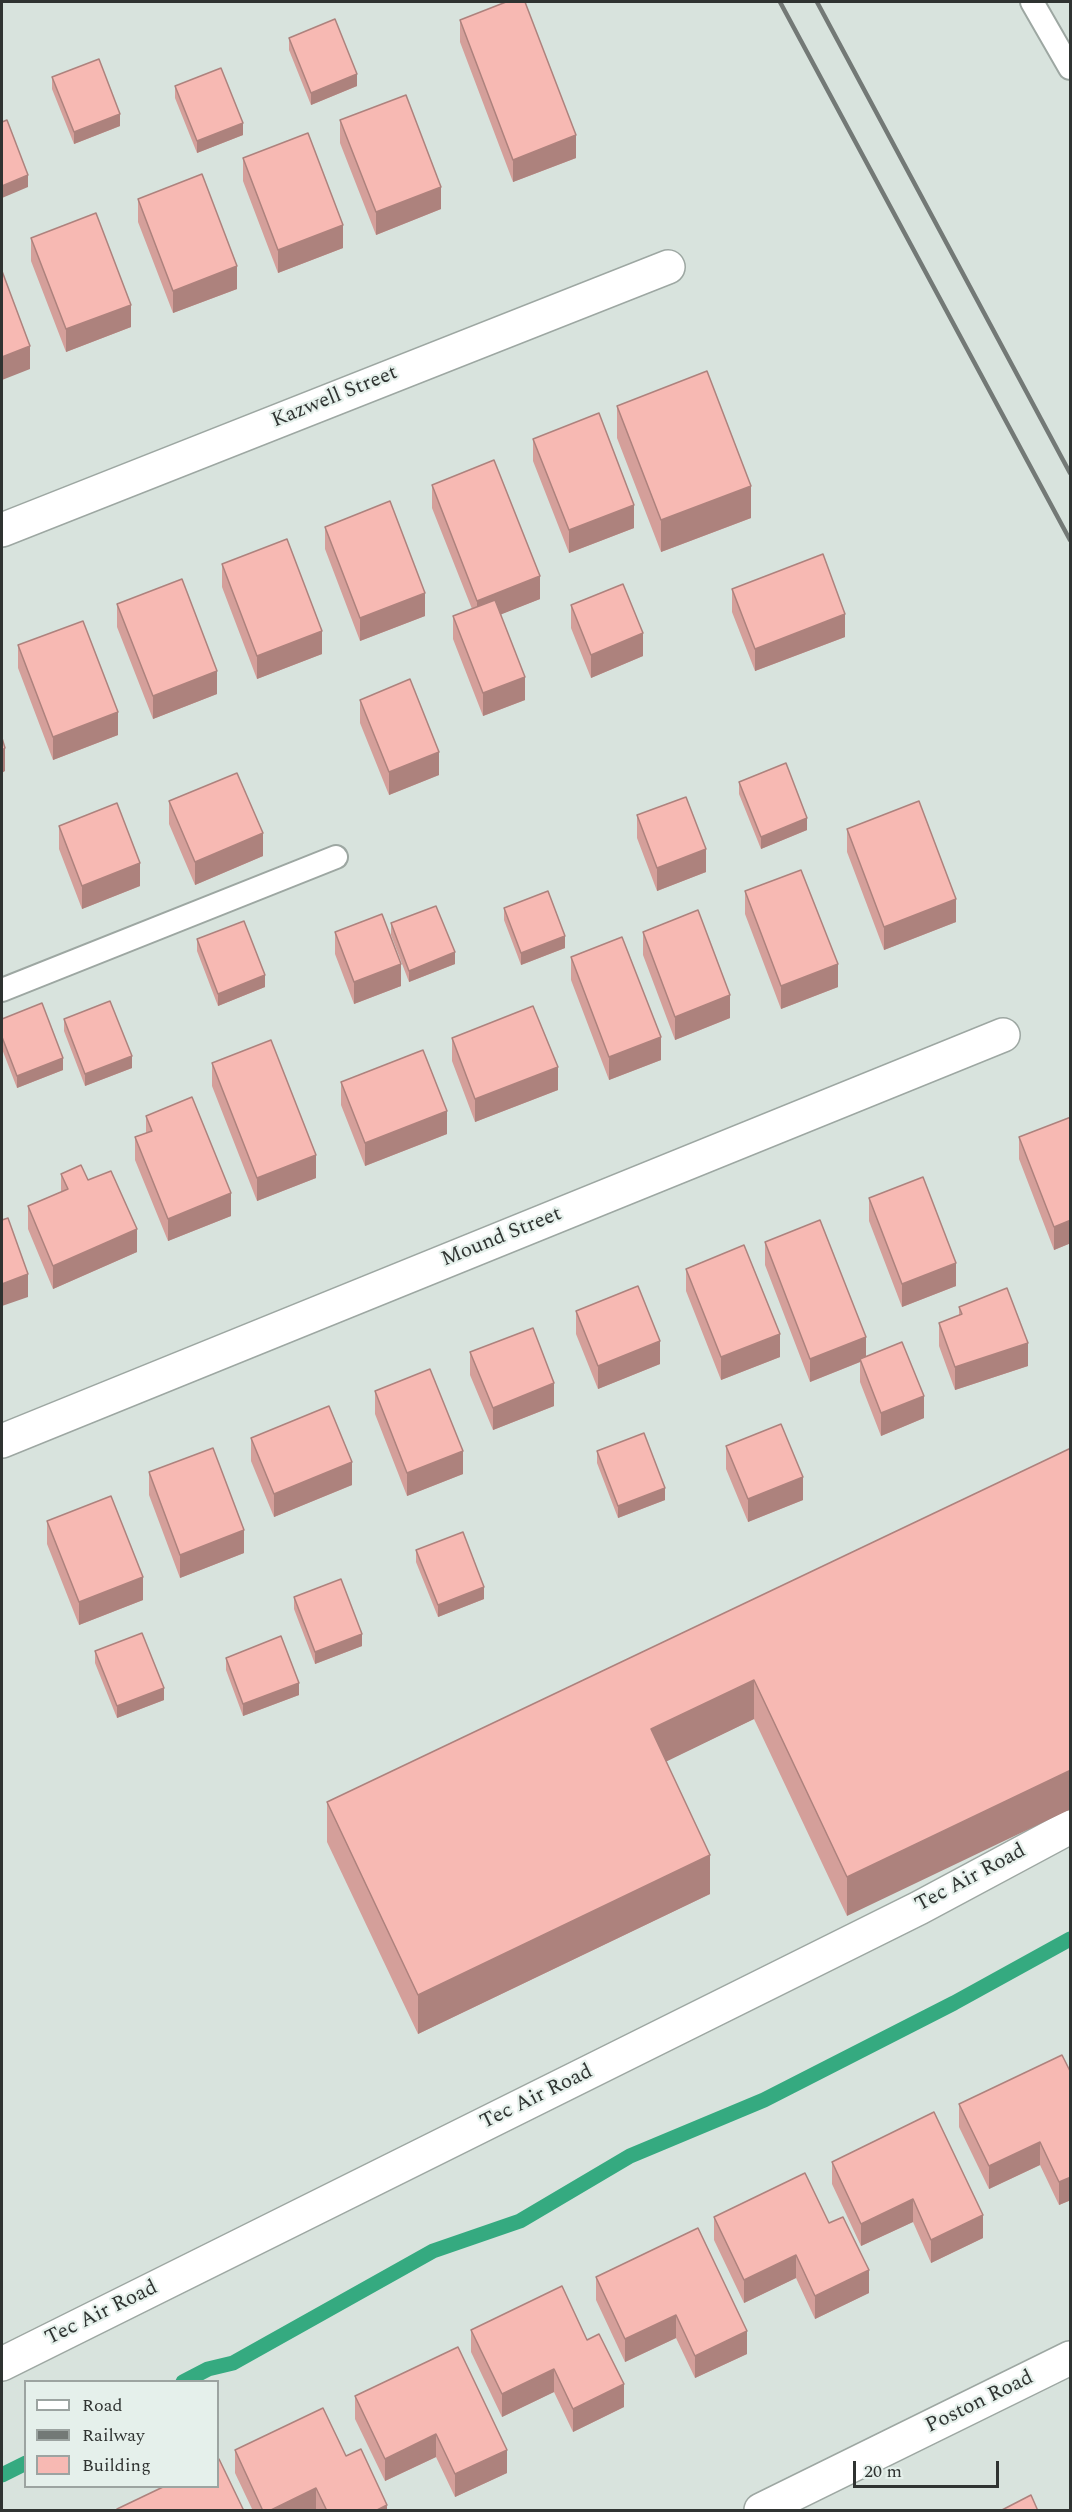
<!DOCTYPE html>
<style>
body{margin:0}
#map{position:relative;width:1072px;height:2512px;overflow:hidden;background:#d8e3dd;font-family:Spectral,serif}
canvas{display:block}
.frame{position:absolute;inset:0;border:3px solid #2f3331;pointer-events:none}
.legend{position:absolute;left:24px;top:2380px;width:195px;height:108px;box-sizing:border-box;background:#e5f0eb;border:2px solid #9ca4a1;margin:0;padding:8px 10px;list-style:none;font-size:18px;color:#2f3331}
.legend li{display:flex;align-items:center;gap:12px;height:30px}
.legend b{width:30px;border:2px solid #9ca4a1}
.scale{position:absolute;left:853px;top:2461px;width:146px;height:27px;box-sizing:border-box;border:3px solid #2f3331;border-top:0;padding-left:8px;font-size:18px;line-height:21px;white-space:nowrap;color:#2f3331;-webkit-text-stroke:4px #e5f0eb;paint-order:stroke}
</style>
<div id="map">
<canvas width="1072" height="2512"></canvas>
<div class="frame"></div>
<ul class="legend">
<li><b style="height:8px;background:#fff"></b>Road</li>
<li><b style="height:8px;background:#737976"></b>Railway</li>
<li><b style="height:16px;background:#f7b9b3"></b>Building</li>
</ul>
<div class="scale">20 m</div>
</div>
<script>
const context = document.querySelector('canvas').getContext('2d');
context.lineJoin = 'round';
const toPath = rows => new Path2D(rows.map(r => 'M' + r).join(''));
function trace(path, color, width, dash) { context.strokeStyle = color; context.lineWidth = width; context.lineCap = dash ? 'butt' : 'round'; context.setLineDash(dash || []); context.stroke(path); }
function fill(path, color) { context.fillStyle = color; context.fill(path, 'evenodd'); }
function label(font, color, halo, rows, align = 'center') {
  context.font = font + ' Spectral,serif'; context.lineWidth = 4.5; context.setLineDash([]); context.textBaseline = 'middle'; context.strokeStyle = halo; context.fillStyle = color; for (const [text, x, y, turn = 0] of rows) {
    context.save(); context.translate(x, y); context.rotate((+turn || 0) * Math.PI / 180); context.textAlign = isNaN(turn) ? turn : align; if (halo) context.strokeText(text, 0, 0); context.fillText(text, 0, 0); context.restore();
  }
}
trace(toPath([
 [183,2382,208,2369,233,2363,433,2251,520,2221,630,2156,764,2100,954,2003,1070,1939],
 [2,2475,26,2463]
]), '#35aa80', 15);
const service = toPath([
 [1032,2,1070,68],
 [2,990,336,857]
]);
const minor = toPath([
 [2,530,668,267],
 [2,1441,1003,1035],
 [2,2364,919,1908,1070,1827],
 [761,2510,1070,2358]
]);
trace(service, '#9da7a2', 26);
trace(minor, '#9da7a2', 36);
trace(service, '#fff', 22);
trace(minor, '#fff', 33);
trace(toPath([
 [780,2,1070,540],
 [817,2,1070,473]
]), '#737976', 4.5);
fill(toPath([
 [460,20,576,158,513,182,460,42],
 [289,38,357,86,311,105,289,50],
 [52,77,120,126,74,144,52,89],
 [175,86,243,135,197,153,175,98],
 [340,120,441,209,376,235,340,143],
 [243,158,343,248,278,273,243,181],
 [138,199,237,289,173,313,138,222],
 [31,238,131,327,66,352,31,261],
 [617,406,751,518,661,552,617,438],
 [533,439,634,528,569,553,533,461],
 [432,485,540,599,501,614,525,700,483,716,453,639,453,616,472,609,432,508],
 [325,527,425,616,360,641,325,549],
 [222,564,322,654,257,679,222,587],
 [732,589,845,637,755,671,732,612],
 [117,604,217,694,153,719,117,627],
 [571,605,643,656,591,678,571,628],
 [18,645,118,735,53,760,18,668],
 [360,700,439,775,389,795,360,723],
 [739,782,807,830,761,849,739,794],
 [169,801,263,856,195,885,169,824],
 [637,815,706,872,657,891,637,838],
 [59,826,140,886,82,909,59,849],
 [847,829,956,922,884,950,847,852],
 [745,891,838,987,781,1009,745,914],
 [504,908,565,948,521,965,504,920],
 [391,923,455,964,409,982,391,935],
 [335,932,401,986,354,1004,335,954],
 [643,932,730,1018,675,1040,643,955],
 [197,939,265,987,218,1006,197,951],
 [571,957,661,1060,609,1080,571,980],
 [2,1019,63,1070,17,1088,2,1049],
 [64,1019,132,1068,85,1086,64,1031],
 [452,1038,558,1090,475,1122,452,1061],
 [212,1063,316,1178,257,1201,212,1086],
 [341,1082,447,1134,365,1166,341,1105],
 [146,1116,231,1216,168,1241,135,1160,135,1137,146,1133],
 [1071,1117,1071,1243,1054,1250,1019,1159,1019,1137],
 [61,1174,88,1180,137,1252,53,1289,28,1229,28,1206,61,1192],
 [869,1198,956,1286,902,1307,869,1221],
 [765,1242,866,1357,924,1418,881,1436,860,1382,860,1362,810,1382,765,1265],
 [686,1269,780,1357,721,1380,686,1291],
 [959,1307,1028,1366,955,1390,939,1346,939,1323,959,1315],
 [576,1311,660,1364,598,1389,576,1334],
 [470,1352,554,1406,493,1430,470,1375],
 [375,1391,463,1474,407,1496,375,1414],
 [251,1438,352,1485,274,1517,251,1461],
 [726,1446,803,1500,748,1522,726,1469],
 [1071,1448,847,1916,754,1719,666,1761,710,1894,418,2034,327,1842,327,1802],
 [597,1451,665,1500,618,1518,597,1463],
 [149,1472,244,1553,180,1578,149,1495],
 [47,1521,143,1600,79,1625,47,1544],
 [416,1550,484,1599,438,1617,416,1562],
 [294,1597,362,1646,315,1664,294,1609],
 [95,1651,164,1700,117,1718,95,1663],
 [226,1658,299,1695,243,1716,226,1670],
 [1071,2073,1071,2200,1059,2205,1040,2165,989,2189,959,2127,959,2104],
 [934,2112,983,2238,931,2263,913,2222,861,2246,832,2184,832,2162],
 [714,2217,829,2223,869,2293,815,2319,796,2278,744,2303,714,2240],
 [698,2228,747,2354,695,2378,676,2338,625,2362,596,2300,596,2277],
 [471,2330,587,2340,624,2407,573,2432,554,2392,502,2417,471,2352],
 [458,2347,507,2473,455,2497,436,2457,385,2481,355,2419,355,2396],
 [235,2450,346,2456,387,2511,253,2511,235,2473]
]), '#d49f9a');
fill(toPath([
 [357,74,357,86,311,105,311,93],
 [120,114,120,126,74,144,74,132],
 [243,123,243,135,197,153,197,141],
 [576,135,576,158,513,182,513,160],
 [28,175,28,187,2,198,2,186],
 [441,187,441,209,376,235,376,212],
 [343,225,343,248,278,273,278,250],
 [237,266,237,289,173,313,173,291],
 [131,305,131,327,66,352,66,329],
 [30,346,30,369,2,380,2,357],
 [751,486,751,518,661,552,661,520],
 [634,505,634,528,569,553,569,530],
 [540,576,540,599,477,624,477,601],
 [425,593,425,616,360,641,360,618],
 [845,614,845,637,755,671,755,649],
 [322,631,322,654,257,679,257,656],
 [643,633,643,656,591,678,591,655],
 [217,671,217,694,153,719,153,696],
 [525,677,525,700,483,716,483,693],
 [118,712,118,735,53,760,53,737],
 [5,748,5,771,2,773,2,750],
 [439,752,439,775,389,795,389,772],
 [807,818,807,830,761,849,761,837],
 [263,833,263,856,195,885,195,862],
 [706,849,706,872,657,891,657,868],
 [140,863,140,886,82,909,82,886],
 [956,899,956,922,884,950,884,927],
 [565,936,565,948,521,965,521,953],
 [455,952,455,964,409,982,409,971],
 [401,964,401,986,354,1004,354,982],
 [838,964,838,987,781,1009,781,986],
 [265,975,265,987,218,1006,218,994],
 [730,995,730,1018,675,1040,675,1017],
 [661,1037,661,1060,609,1080,609,1057],
 [132,1056,132,1068,85,1086,85,1074],
 [63,1058,63,1070,17,1088,17,1076],
 [558,1067,558,1090,475,1122,475,1099],
 [447,1111,447,1134,365,1166,365,1143],
 [316,1155,316,1178,257,1201,257,1178],
 [231,1193,231,1216,168,1241,168,1219],
 [1071,1220,1071,1243,1054,1250,1054,1227],
 [137,1229,137,1252,53,1289,53,1266],
 [956,1263,956,1286,902,1307,902,1284],
 [28,1274,28,1297,2,1306,2,1284],
 [780,1334,780,1357,721,1380,721,1357],
 [866,1337,866,1360,860,1359,860,1362,810,1382,810,1359],
 [660,1341,660,1364,598,1389,598,1366],
 [1028,1343,1028,1366,955,1390,955,1367],
 [554,1383,554,1406,493,1430,493,1408],
 [924,1396,924,1418,881,1436,881,1413],
 [463,1451,463,1474,407,1496,407,1473],
 [352,1462,352,1485,274,1517,274,1494],
 [803,1477,803,1500,748,1522,748,1499],
 [665,1488,665,1500,618,1518,618,1506],
 [244,1530,244,1553,180,1578,180,1555],
 [143,1577,143,1600,79,1625,79,1602],
 [484,1587,484,1599,438,1617,438,1605],
 [362,1634,362,1646,315,1664,315,1652],
 [754,1680,754,1719,651,1769,651,1729],
 [299,1683,299,1695,243,1716,243,1704],
 [164,1688,164,1700,117,1718,117,1706],
 [1071,1770,1071,1809,847,1916,847,1877],
 [710,1855,710,1894,418,2034,418,1995],
 [1040,2142,1040,2165,989,2189,989,2166],
 [1071,2177,1071,2200,1059,2205,1059,2182],
 [913,2199,913,2222,861,2246,861,2224],
 [983,2215,983,2238,931,2263,931,2240],
 [796,2255,796,2278,744,2303,744,2280],
 [869,2270,869,2293,815,2319,815,2296],
 [676,2315,676,2338,625,2362,625,2339],
 [747,2331,747,2354,695,2378,695,2356],
 [554,2369,554,2392,502,2417,502,2394],
 [624,2384,624,2407,573,2432,573,2409],
 [436,2434,436,2457,385,2481,385,2459],
 [507,2450,507,2473,455,2497,455,2474],
 [316,2488,316,2511,269,2511],
 [387,2505,387,2511,375,2511]
]), '#ad827d');
const building = toPath([
 [506,2,525,2,576,135,513,160,460,20,506,2],
 [335,19,357,74,311,93,289,38,335,19],
 [99,59,120,114,74,132,52,77,99,59],
 [221,68,243,123,197,141,175,86,221,68],
 [406,95,441,187,376,212,340,120,406,95],
 [7,120,28,175,2,186,2,122,7,120],
 [308,133,343,225,278,250,243,158,308,133],
 [202,174,237,266,173,291,138,199,202,174],
 [96,213,131,305,66,329,31,238,96,213],
 [2,271,30,346,2,357,2,271],
 [707,371,751,486,661,520,617,406,707,371],
 [599,413,634,505,569,530,533,439,599,413],
 [494,460,540,576,477,601,432,485,494,460],
 [390,501,425,593,360,618,325,527,390,501],
 [287,539,322,631,257,656,222,564,287,539],
 [823,554,845,614,755,649,732,589,823,554],
 [182,579,217,671,153,696,117,604,182,579],
 [623,584,643,633,591,655,571,605,623,584],
 [495,600,525,677,483,693,453,616,495,600],
 [83,621,118,712,53,737,18,645,83,621],
 [410,679,439,752,389,772,360,700,410,679],
 [2,738,5,748,2,750,2,738],
 [786,763,807,818,761,837,739,782,786,763],
 [237,773,263,833,195,862,169,801,237,773],
 [686,797,706,849,657,868,637,815,686,797],
 [919,801,956,899,884,927,847,829,919,801],
 [117,803,140,863,82,886,59,826,117,803],
 [801,870,838,964,781,986,745,891,801,870],
 [548,891,565,936,521,953,504,908,548,891],
 [436,906,455,952,409,971,391,923,436,906],
 [698,910,730,995,675,1017,643,932,698,910],
 [382,914,401,964,354,982,335,932,382,914],
 [244,921,265,975,218,994,197,939,244,921],
 [622,937,661,1037,609,1057,571,957,622,937],
 [110,1001,132,1056,85,1074,64,1019,110,1001],
 [42,1003,63,1058,17,1076,2,1037,2,1019,42,1003],
 [533,1006,558,1067,475,1099,452,1038,533,1006],
 [271,1040,316,1155,257,1178,212,1063,271,1040],
 [423,1050,447,1111,365,1143,341,1082,423,1050],
 [192,1097,231,1193,168,1219,135,1137,152,1131,146,1116,192,1097],
 [1071,1117,1071,1220,1054,1227,1019,1137,1071,1117],
 [81,1165,88,1180,111,1171,137,1229,53,1266,28,1206,68,1189,61,1174,81,1165],
 [923,1177,956,1263,902,1284,869,1198,923,1177],
 [8,1218,28,1274,2,1284,2,1220,8,1218],
 [820,1220,866,1337,810,1359,765,1242,820,1220],
 [744,1245,780,1334,721,1357,686,1269,744,1245],
 [638,1286,660,1341,598,1366,576,1311,638,1286],
 [1007,1288,1028,1343,955,1367,939,1323,962,1314,959,1307,1007,1288],
 [533,1328,554,1383,493,1408,470,1352,533,1328],
 [902,1342,924,1396,881,1413,860,1359,902,1342],
 [430,1369,463,1451,407,1473,375,1391,430,1369],
 [329,1406,352,1462,274,1494,251,1438,329,1406],
 [781,1424,803,1477,748,1499,726,1446,781,1424],
 [644,1433,665,1488,618,1506,597,1451,644,1433],
 [213,1448,244,1530,180,1555,149,1472,213,1448],
 [1071,1448,1071,1770,847,1877,754,1680,651,1729,710,1855,418,1995,327,1802,1071,1448],
 [111,1496,143,1577,79,1602,47,1521,111,1496],
 [463,1532,484,1587,438,1605,416,1550,463,1532],
 [341,1579,362,1634,315,1652,294,1597,341,1579],
 [142,1633,164,1688,117,1706,95,1651,142,1633],
 [281,1636,299,1683,243,1704,226,1658,281,1636],
 [1062,2055,1071,2073,1071,2177,1059,2182,1040,2142,989,2166,959,2104,1062,2055],
 [934,2112,983,2215,931,2240,913,2199,861,2224,832,2162,934,2112],
 [805,2173,829,2223,843,2217,869,2270,815,2296,796,2255,744,2280,714,2217,805,2173],
 [698,2228,747,2331,695,2356,676,2315,625,2339,596,2277,698,2228],
 [562,2286,587,2340,599,2334,624,2384,573,2409,554,2369,502,2394,471,2330,562,2286],
 [458,2347,507,2450,455,2474,436,2434,385,2459,355,2396,458,2347],
 [323,2408,346,2456,361,2449,387,2505,375,2511,327,2511,316,2488,269,2511,263,2511,235,2450,323,2408],
 [219,2459,244,2511,117,2511,117,2509,163,2487,218,2487,218,2460,219,2459],
 [1031,2495,1038,2511,1000,2511,1031,2495]
]);
fill(building, '#f7b9b3');
trace(building, '#ad827d', 1.5);
label('21px', '#2f3331', '#e5f0eb', [
 ["Kazwell Street",335,398,-22],
 ["Mound Street",502,1238,-22],
 ["Tec Air Road",971,1879,-28],
 ["Tec Air Road",537,2098,-26],
 ["Tec Air Road",102,2314,-26],
 ["Poston Road",980,2403,-26]
]);
</script>
